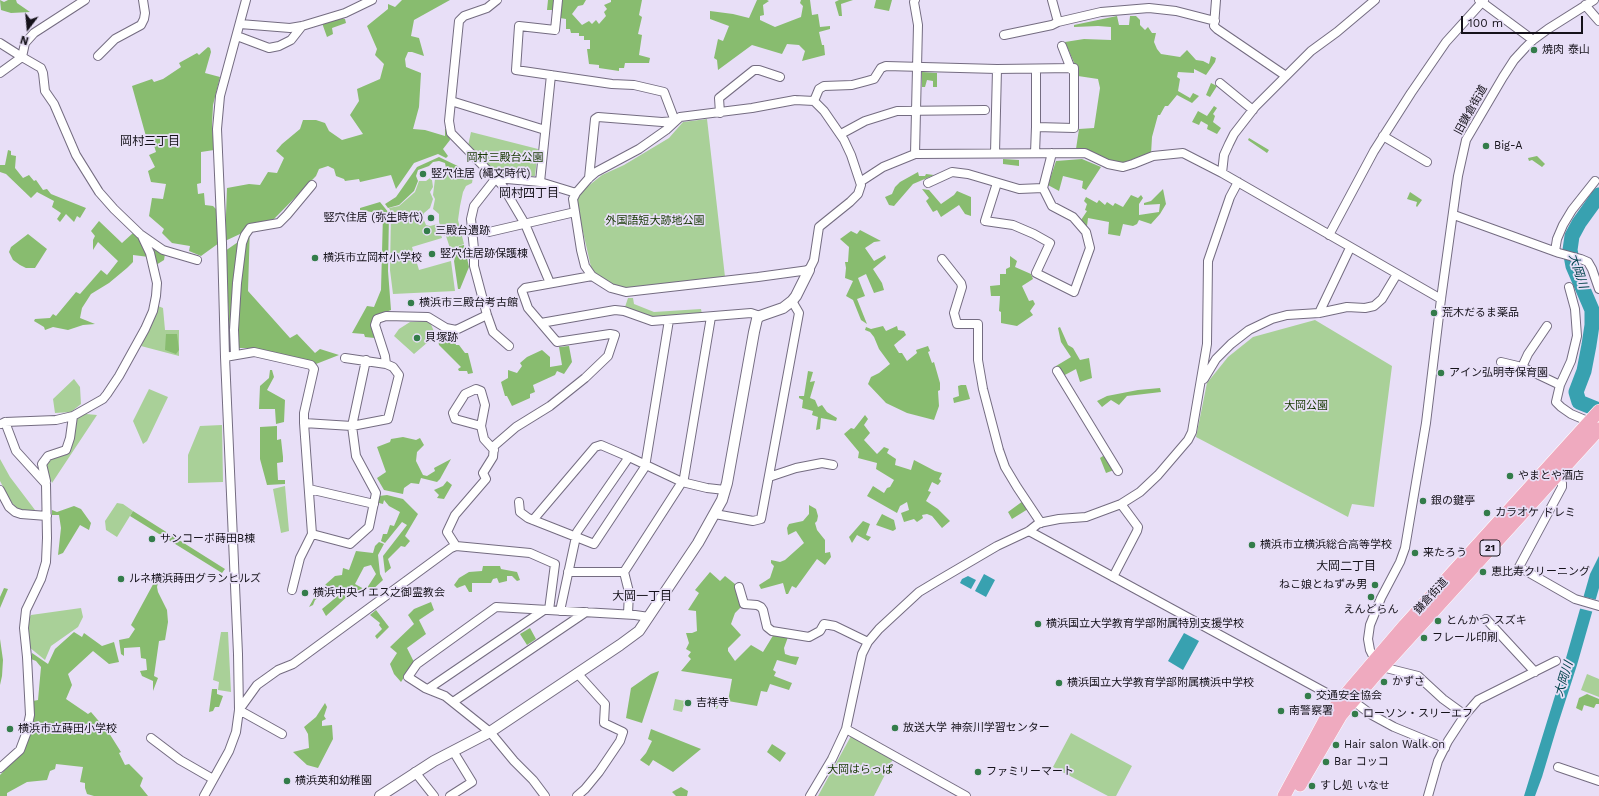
<!DOCTYPE html>
<meta charset="utf-8">
<style>
body{margin:0}
#map{position:relative;width:1599px;height:796px;overflow:hidden;background:#e8dff7;font-family:"Work Sans",sans-serif}
canvas{display:block}
.north{position:absolute;left:8px;top:8px;width:40px;height:40px;-webkit-text-stroke:3px #e8dff7;paint-order:stroke;rotate:196deg;font-size:11px;font-weight:700;line-height:16px;text-align:center;color:#15121a}
.north::after{content:'';display:block;margin:auto;width:14px;height:18px;background:#15121a;clip-path:polygon(50% 0,100% 100%,50% 72%,0 100%)}
.scale{position:absolute;left:1461px;top:16px;width:122px;height:18px;box-sizing:border-box;border:2px solid #15121a;border-top:0;padding-left:5px;font-size:12px;line-height:14px;white-space:nowrap;color:#15121a;-webkit-text-stroke:3px #e8dff7;paint-order:stroke}
</style>
<div id="map">
<canvas width="1599" height="796"></canvas>
<div class="north">N</div>
<div class="scale">100 m</div>
</div>
<script>
const context = document.querySelector('canvas').getContext('2d');
context.lineJoin = 'round';
function fill(path, color) { context.fillStyle = color; context.fill(path, 'evenodd'); }
const toPath = rows => new Path2D(rows.map(r => 'M' + r).join(''));
function trace(path, color, width, dash) { context.strokeStyle = color; context.lineWidth = width; context.lineCap = dash ? 'butt' : 'round'; context.setLineDash(dash || []); context.stroke(path); }
function label(font, color, halo, rows, align = 'center') {
  context.font = font + ' "Work Sans","Noto Sans JP",sans-serif'; context.lineWidth = 3.5; context.setLineDash([]); context.textBaseline = 'middle'; context.strokeStyle = halo; context.fillStyle = color; for (const [text, x, y, turn = 0] of rows) {
    context.save(); context.translate(x, y); context.rotate((+turn || 0) * Math.PI / 180); context.textAlign = isNaN(turn) ? turn : align; if (halo) context.strokeText(text, 0, 0); context.fillText(text, 0, 0); context.restore();
  }
}
fill(toPath([
 [707,119,725,277,628,289,612,285,599,278,591,267,576,201,582,191,602,175,624,165,669,138,683,122],
 [471,132,538,149,535,176,510,177,497,174,468,146],
 [446,168,449,169,454,176,462,176,469,171,473,177,472,183,466,186,463,192,460,206,458,220,464,244,458,246,454,260,446,236,444,236,439,222,439,214,433,209,435,199,433,195,435,179,436,176,444,175,446,172],
 [430,178,432,180,433,187,430,192,433,199,430,208,424,213,423,218,426,225,430,226,438,224,442,238,412,247,419,270,451,261,455,291,393,294,390,270,391,212,389,208,399,206,415,192,419,181,426,181],
 [628,298,633,298,634,304,654,312,701,309,702,314,652,318,625,307],
 [158,306,163,308,165,330,179,330,179,356,141,346],
 [1315,320,1392,366,1374,507,1352,504,1348,517,1196,437,1207,383,1228,357,1253,337],
 [427,321,430,322,438,341,428,342,414,354,394,336,399,329,410,322],
 [74,379,80,387,81,404,71,412,55,413,53,399],
 [149,389,168,397,147,441,143,444,133,421],
 [86,414,97,415,52,483,47,471,46,464,49,459,65,455,70,448,74,440,76,418,80,415],
 [222,425,223,482,188,483,188,455,200,426],
 [0,459,10,477,35,510,26,511,16,508,10,500,0,481],
 [285,486,289,531,281,533,273,489],
 [117,503,123,504,133,511,117,537,106,530,105,521],
 [81,608,83,617,78,627,51,646,45,660,29,647,28,620,31,615],
 [221,632,228,632,231,692,218,690,219,682,213,680],
 [1587,674,1599,679,1599,697,1581,690],
 [707,698,721,700,717,709,705,705],
 [675,699,685,701,682,712,673,710],
 [1071,733,1132,766,1116,796,1108,796,1053,767],
 [851,736,893,759,874,796,818,796]
]), '#a9d098');
fill(toPath([
 [0,0,4,2,8,0,16,0,17,3,30,12,11,13,1,10],
 [402,0,450,0,414,20,411,36,419,38,424,56,412,52,408,52,405,59,406,67,421,73,419,107,413,129,425,130,445,136,445,129,448,128,450,140,443,149,448,156,446,158,438,154,414,163,396,189,391,175,360,182,359,179,345,181,344,179,336,176,334,169,328,166,319,169,316,176,274,219,250,225,248,291,290,338,297,334,315,353,320,349,339,355,316,364,255,348,237,348,230,335,225,251,241,240,240,234,225,241,227,188,249,184,260,185,268,172,277,173,284,158,276,151,282,144,300,129,303,120,316,120,325,123,329,131,342,140,363,134,350,115,359,101,357,89,380,79,384,64,375,55,377,49,367,26,388,9,388,4,395,7],
 [548,0,554,0,553,10,547,10],
 [561,0,586,0,583,5,578,6,572,14,582,25,589,21,592,24,596,20,599,24,606,16,604,12,607,9,604,5,611,2,611,0,642,0,639,15,642,17,638,34,642,35,639,55,650,58,649,63,625,63,624,68,619,68,619,71,599,68,599,65,589,64,587,49,590,49,590,40,584,40,584,36,579,36,579,33,571,33,570,29,566,29,566,19,560,18],
 [757,0,767,0,769,1,763,5,764,15,760,16,760,20,775,27,801,17,803,6,800,3,801,0,810,0,812,15,818,14,820,27,830,26,830,29,819,32,822,45,824,45,825,55,802,61,805,51,799,45,787,44,782,54,752,45,718,70,717,60,714,58,718,39,723,41,729,26,710,19,710,11,733,14,749,18],
 [839,0,853,0,841,4,842,16,839,16,835,2],
 [876,0,892,0,889,11,874,8],
 [1117,16,1119,25,1129,25,1130,16,1136,16,1140,20,1140,25,1145,30,1148,27,1152,33,1156,33,1154,42,1157,49,1161,54,1180,57,1187,50,1196,60,1203,61,1209,64,1211,56,1216,58,1215,62,1206,75,1194,69,1194,73,1178,72,1177,77,1180,79,1178,91,1190,98,1193,93,1199,96,1192,103,1177,95,1168,106,1165,106,1160,115,1158,115,1152,137,1151,154,1123,164,1108,161,1076,149,1079,129,1094,128,1100,88,1098,79,1078,76,1076,67,1065,42,1084,39,1111,40,1111,27,1098,26,1074,27,1074,25],
 [340,18,345,19,346,23,332,28,333,34,327,37,322,23],
 [208,47,210,48,211,52,205,73,220,77,213,105,212,125,214,150,201,152,201,183,197,184,198,194,204,193,205,205,213,206,216,209,219,243,201,256,189,251,190,246,172,243,162,233,164,229,149,216,152,198,163,199,166,184,151,182,148,171,155,167,149,155,156,152,152,139,147,140,132,86,152,79,154,82,163,79,181,67,179,63,197,53,199,55],
 [922,72,937,73,937,87,933,87,933,81,927,80,925,87,922,87],
 [1211,83,1217,86,1210,97,1206,95],
 [1214,106,1217,108,1213,114,1215,116,1213,122,1221,128,1217,134,1207,129,1208,125,1201,121,1199,125,1192,122,1198,111,1207,116],
 [1249,138,1269,150,1267,153,1248,140],
 [8,150,11,151,11,155,16,156,15,168,23,178,29,175,34,181,36,180,43,190,47,189,51,194,86,208,80,218,77,216,74,222,66,214,60,222,57,219,61,213,52,207,54,201,37,192,31,198,6,174,0,172,0,165,5,165],
 [1537,156,1545,164,1542,167,1532,160,1529,161,1528,158],
 [439,157,468,171,462,176,454,176,449,168,446,168,445,163,439,161,433,162,429,166,418,170,416,176,418,181,414,191,399,205,388,208,385,204,396,197,417,167],
 [1003,159,1019,160,1019,166,1003,164],
 [1082,159,1101,167,1086,190,1082,188,1083,181,1063,176,1059,191,1048,185,1056,161],
 [918,172,919,176,925,176,926,174,934,175,913,184,894,206,889,205,885,197,892,194,895,187,900,182],
 [922,189,929,190,941,204,954,195,957,191,971,197,971,216,965,214,959,205,941,217,937,210,933,212,926,201,929,198],
 [1163,189,1166,204,1160,214,1151,224,1139,220,1137,224,1133,226,1123,224,1120,236,1108,234,1109,222,1088,218,1087,226,1085,227,1081,220,1087,211,1085,210,1087,204,1084,201,1086,197,1097,203,1099,200,1105,205,1107,202,1113,206,1115,203,1123,207,1131,195,1138,198,1141,195,1143,198,1139,204,1139,215,1159,212,1160,204,1144,205,1144,203,1151,201],
 [1410,192,1422,200,1417,207,1416,206,1417,202,1407,199],
 [380,202,389,213,388,271,391,310,373,317,372,331,375,338,365,337,364,334,352,333,367,306,374,307,381,290,383,214,360,210,360,208],
 [99,221,122,243,133,233,145,245,149,257,133,255,133,262,127,268,109,283,91,294,82,308,80,318,95,324,83,325,68,330,53,327,45,330,44,327,34,321,35,319,50,318,53,314,56,316,76,292,80,294,101,270,107,275,118,261,98,242,93,250,93,240,95,236,91,231],
 [860,230,881,241,874,242,865,248,874,261,885,255,886,258,873,269,882,283,884,290,874,293,866,274,858,278,865,296,857,299,867,324,861,320,853,300,846,296,853,281,845,278,846,268,845,262,848,262,849,247,840,239,851,231,857,234],
 [28,234,47,249,35,268,26,268,20,265,13,260,9,252,11,247],
 [147,241,165,254,164,260,156,265],
 [464,245,469,267,460,289,458,289,454,261,459,246],
 [1010,256,1017,261,1015,267,1031,274,1033,279,1022,286,1029,301,1033,300,1035,304,1030,311,1033,315,1017,326,1001,323,1001,312,999,311,1000,296,991,296,990,286,1000,285,1000,274,1006,274,1006,269,1010,267],
 [883,326,886,331,897,326,898,330,904,331,906,335,894,345,899,353,902,353,907,361,917,353,916,350,928,346,930,351,928,352,932,363,934,362,940,383,940,390,938,391,939,406,934,420,907,413,886,403,868,384,871,377,879,373,890,364,879,349,874,337,870,332,865,330,866,327,871,329],
 [1060,327,1068,345,1073,348,1080,360,1089,358,1092,378,1080,382,1076,369,1063,376,1056,366,1071,357,1061,342,1058,328],
 [166,334,177,334,179,350,176,354,165,350],
 [437,335,447,340,452,344,455,342,456,345,459,345,465,353,468,353,473,373,468,374,467,371,459,371,458,369,461,367,439,345],
 [569,346,572,362,564,374,557,371,555,375,533,385,535,392,530,394,530,398,512,406,507,396,505,396,501,382,508,378,508,370,517,373,522,366,520,363,527,357,542,350,550,357,550,367,562,365,559,347],
 [270,370,272,370,274,377,267,390,285,400,284,422,276,424,275,409,259,409,260,386,269,378],
 [808,371,813,372,810,382,815,381,810,398,815,400,818,407,822,405,827,412,837,418,836,421,821,418,820,429,816,430,818,417,812,415,813,411,802,408,803,400,799,398,799,396,804,396],
 [961,385,966,385,970,399,954,403,953,398,959,396,958,386],
 [1160,388,1161,392,1127,396,1119,405,1111,400,1102,407,1097,401,1107,396,1138,390],
 [865,415,868,419,864,425,870,433,864,440,877,454,884,447,889,449,887,453,896,459,895,465,911,470,914,460,935,471,942,473,939,479,941,481,938,485,932,482,928,491,931,492,926,501,938,509,950,521,942,528,932,516,927,514,922,515,923,518,917,522,914,519,904,522,901,513,909,510,907,502,900,506,897,513,867,496,873,486,884,493,887,488,890,487,894,480,876,469,877,463,858,458,859,452,844,434,851,428,854,429],
 [277,426,277,440,281,439,283,457,283,462,277,463,278,480,285,480,285,484,267,485,260,459,260,427],
 [403,437,416,440,420,438,424,445,417,452,416,461,423,475,427,476,435,471,434,468,451,459,440,479,437,482,421,478,419,484,411,483,404,488,403,494,384,490,377,478,386,472,377,447,390,442,391,439],
 [1103,456,1107,457,1114,470,1106,473,1100,458],
 [447,481,452,485,444,499,437,498,439,495,434,490,443,486],
 [387,495,403,499,418,514,405,536,410,541,405,547,401,546,388,559,391,568,385,573,383,556,407,525,402,522,385,543,381,541,383,534,387,534,390,525,394,526,400,512,389,506,384,500,383,504,379,503,379,496],
 [1023,501,1028,509,1012,519,1008,512],
 [809,505,816,509,818,516,817,521,815,523,817,530,825,540,825,553,830,552,831,557,825,565,817,559,796,588,792,586,788,594,786,594,783,583,761,589,759,585,770,578,774,566,771,563,771,560,780,562,785,560,804,543,796,531,788,535,787,528,789,524,803,521,809,514],
 [74,506,81,509,91,523,89,530,80,525,63,553,58,555,61,528,59,515,52,515,52,510,57,512],
 [133,511,225,569,222,573,130,516],
 [882,514,894,520,896,529,893,531,876,525],
 [863,521,870,524,866,535,871,537,868,541,857,535,852,543,849,537],
 [379,542,384,544,378,555,380,574,383,580,370,592,367,588,376,574,371,565,364,567,355,584,364,589,363,591,350,594,326,616,322,609,339,595,333,587,315,600,313,605,309,607,319,589,322,589,326,584,335,576,342,575,343,568,349,570,356,551,373,553,375,546],
 [483,566,500,566,501,569,517,572,520,580,517,581,512,576,507,576,507,581,499,583,497,578,493,579,491,583,472,583,472,592,469,592,465,585,457,588,454,585,459,578,469,572,482,571],
 [710,572,720,581,725,576,735,584,742,606,735,613,731,624,741,635,728,648,728,651,735,661,751,645,763,652,774,634,788,637,784,648,785,654,791,656,799,657,796,665,777,660,773,670,776,672,774,676,792,683,789,690,770,684,767,692,761,691,757,706,728,701,732,679,681,671,691,659,688,656,691,652,686,649,689,643,686,633,692,633,697,631,696,611,688,610,699,593,695,590],
 [157,577,159,578,157,587,158,592,167,610,168,622,165,640,159,641,154,676,158,678,153,691,153,681,142,676,140,671,147,670,146,659,141,658,140,647,124,648,124,656,121,654,119,640,129,638,135,629,131,625],
 [4,588,8,589,0,608,0,597],
 [431,602,434,610,419,620,426,634,407,648,414,662,401,682,394,674,390,664,397,653,390,647,414,624,408,615,414,609],
 [376,610,389,627,377,639,375,636,382,629,379,625,380,623,370,615],
 [530,628,536,639,527,645,520,634],
 [74,632,82,637,84,633,102,646,114,642,119,662,109,664,93,651,68,674,72,685,66,699,88,714,91,712,109,733,121,752,119,753,125,765,129,764,143,778,140,786,148,796,94,796,87,794,85,788,85,783,80,782,83,767,56,764,55,769,50,771,47,780,27,782,7,793,7,796,0,796,0,775,25,749,33,722,33,701,38,700,41,667,36,661,31,659,32,653,48,664,55,649],
 [0,639,3,660,2,676,0,685],
 [659,671,642,723,626,718,631,688,651,674],
 [212,689,217,689,217,694,223,696,219,707,215,707,213,711,209,712],
 [1587,694,1599,699,1599,704,1596,704,1594,708,1584,705,1582,711,1576,708,1579,698],
 [325,703,327,707,324,716,326,719,322,721,322,726,332,725,333,739,318,768,307,765,293,752,309,748,308,734,304,727,316,717],
 [651,729,701,749,673,772,653,760,649,766,640,760,646,753,652,741,648,739],
 [772,744,786,753,780,762,767,752],
 [681,787,688,791,687,796,676,796,672,792]
]), '#88bc6f');
fill(toPath([
 [1599,556,1599,588,1577,665,1557,727,1542,777,1535,796,1524,796,1558,686,1590,574],
 [984,574,995,580,986,597,975,591],
 [968,576,976,580,971,589,960,583,962,579],
 [1184,633,1199,641,1183,670,1168,661]
]), '#38a1b0');
fill(toPath([
 [1581,596,1597,600,1594,612,1578,608]
]), '#e8dff7');
trace(toPath([
 [1599,195,1579,223,1572,236,1570,250,1573,266,1592,310,1592,325,1589,345,1584,371,1576,392,1579,402,1599,410]
]), '#38a1b0', 15);
const minor = toPath([
 [85,0,34,33,25,43,22,57,41,68,43,73,45,91,54,104,76,155,99,192,114,209,140,234,163,250,197,260],
 [497,0,487,8,464,16,459,21,449,121,451,133,502,185,525,224,550,283],
 [558,0,555,30,519,26,516,70,612,84,634,85,664,92,675,121,662,122,598,117,595,119,589,178],
 [1052,0,1058,22],
 [1216,0,1214,26,1217,29,1286,76],
 [1479,0,1533,40],
 [1585,5,1599,21],
 [240,24,290,28,302,26,345,13,372,0],
 [1004,35,1052,25,1058,22,1101,12,1149,8,1176,11,1215,21],
 [237,36,269,48,279,46,291,40,302,26],
 [0,43,22,57,0,73],
 [1062,46,1071,69],
 [98,56,115,39,141,25,144,19,145,13,143,0],
 [1220,83,1253,110],
 [795,100,814,101,824,111,844,140,851,155,861,185,858,194,850,202,819,227,814,260,809,270,758,277,626,292,611,288,592,276,585,266,581,250,573,199,576,193,589,178,596,172,639,149,666,130,680,117,752,108,795,100],
 [451,101,545,130],
 [814,101,819,89,824,86,852,85,867,81,874,79,881,68,886,66,997,69],
 [720,113,719,98,754,70,759,70,780,77],
 [841,134,865,121,897,111,985,110],
 [1383,136,1427,162],
 [995,153,997,69,1074,68,1074,128,1036,127,1036,70],
 [1035,153,1036,127],
 [915,154,918,25,914,2,915,0],
 [1222,173,1224,155,1229,144,1234,134,1255,107,1311,51,1337,32,1375,0],
 [496,178,474,206,471,219,474,249,474,266,487,315,493,332,509,346],
 [496,178,540,182,576,193],
 [540,182,551,75],
 [860,182,883,167,915,154,1085,153,1108,164,1123,167,1133,164,1153,156,1183,153,1222,173,1441,299],
 [928,183,952,172,968,174,1019,189,1043,188],
 [997,183,985,221,1013,225,1034,234,1050,243,1036,273,1074,292,1090,248,1086,232,1073,217,1052,206,1043,188,1052,153],
 [1454,215,1559,253,1581,259,1588,262,1592,269,1599,289],
 [489,232,575,212],
 [1329,235,1374,151,1411,93,1446,42,1484,0],
 [1555,251,1557,239,1563,225,1572,210,1595,181],
 [942,259,961,283,962,287,954,313,957,324,978,324,978,360,983,389,999,450,1005,467,1017,487,1041,523],
 [1569,287,1575,309,1577,336,1571,361,1560,385,1556,402,1561,407,1571,414,1590,422],
 [1319,313,1350,248],
 [541,323,615,310,624,311,652,321,751,313,760,316],
 [235,355,234,330,237,283,242,243,245,235,250,228,279,223,287,215,312,185],
 [225,357,254,352,311,365,314,369,304,413,304,423,312,534,300,558,292,590],
 [345,358,386,364],
 [1501,362,1522,367,1560,385],
 [1522,367,1528,354,1547,326],
 [1057,371,1118,471],
 [1204,379,1216,359,1231,344,1249,330,1272,319,1287,315,1319,313,1347,307,1365,308,1374,306,1382,299,1397,274],
 [304,423,352,426,388,419,399,375,393,367,386,364,385,356,375,325,377,319,386,316,428,317,446,328,456,330,487,315],
 [1,424,5,422,56,420,73,416,103,399,107,394,119,376,145,329,153,311,156,296,157,283,150,253,142,236],
 [481,426,455,419,453,413,465,394,476,389,481,391,485,405,481,426,484,439,494,450],
 [1555,476,1562,483,1562,487,1519,567,1575,599,1599,606],
 [769,477,796,468,822,463,833,465],
 [46,481,42,464,48,456,66,450,70,438,73,416],
 [309,489,374,504],
 [0,490,9,507,15,512,21,514,47,516],
 [519,502,520,512,528,518,594,544,645,467,669,320],
 [715,514,753,521,761,519,799,313,792,301],
 [533,520,595,447,601,445,629,457,682,482,684,478,711,317],
 [1029,531,1343,702],
 [312,534,350,544,369,527,376,493,356,456,352,426,366,360],
 [456,546,447,532,455,515,486,479,483,473,493,457,494,446,516,427,550,406,585,378,608,356,615,335,610,334,557,342,528,308,522,291,525,288,592,276],
 [568,572,624,572,682,482,707,488,725,490],
 [624,572,629,592,628,614],
 [1113,577,1137,531,1138,527,1121,504],
 [739,587,744,604,757,605,761,607,763,610,767,627,772,631,809,637,820,631,824,624,835,626,868,642],
 [560,611,577,532,629,457],
 [1486,619,1535,672],
 [1375,660,1370,650,1368,639,1370,625,1381,598,1400,562,1405,548,1426,423,1441,299,1458,176,1466,140,1503,77,1514,60,1525,48,1533,40,1548,29,1594,0],
 [1382,667,1418,676,1443,699,1465,715],
 [577,673,605,704,604,723,623,732,620,741,599,772,585,789,577,796],
 [428,689,544,610],
 [1353,701,1372,715,1394,727,1445,748],
 [453,702,586,612],
 [846,729,966,796],
 [282,734,239,710,257,685,278,670,293,664,451,548,456,546,530,553,555,564,549,610],
 [151,738,180,760,213,779],
 [1558,767,1599,781],
 [0,768,20,750,26,734,30,715,27,657,24,628,26,610,41,579,46,562,47,538,46,484,16,451,5,422],
 [415,772,434,796],
 [204,796,229,751,236,732,239,710,238,654,225,357,222,243,217,129,220,96,246,0],
 [450,796,472,782,453,751],
 [545,796,533,780,514,761,490,732,445,696,425,688,408,677,417,664,496,607,635,615,649,617],
 [810,796,832,759,846,729,862,654,868,642,879,629,919,592,939,580,997,546,1029,531,1039,523,1059,519,1086,517,1121,504,1140,492,1158,475,1188,440,1192,432,1207,344,1208,261,1230,197,1238,182],
 [1428,796,1438,761,1448,741,1465,715,1478,700,1556,661]
]);
const tertiary = toPath([
 [380,796,434,761,490,732,620,645,639,631,698,543,722,500,727,483,754,332,757,319,760,316,783,308,792,301,796,296,809,270]
]);
const primary = toPath([
 [1300,785,1341,715,1376,674,1599,429],
 [1284,796,1325,720,1340,701,1405,625,1599,411]
]);
trace(minor, '#746c81', 10);
trace(tertiary, '#746c81', 12);
trace(primary, '#fff', 14);
trace(minor, '#fff', 8);
trace(tertiary, '#fff', 10);
trace(primary, '#efaabf', 13);
for (const [x, y, r, color] of [
 [1534,50,4,"#337c4a"],
 [1486,146,4,"#337c4a"],
 [423,174,4,"#337c4a"],
 [431,218,4,"#337c4a"],
 [427,231,4,"#337c4a"],
 [432,254,4,"#337c4a"],
 [315,258,4,"#337c4a"],
 [411,303,4,"#337c4a"],
 [1434,313,4,"#337c4a"],
 [417,338,4,"#337c4a"],
 [1441,373,4,"#337c4a"],
 [1510,476,4,"#337c4a"],
 [1423,501,4,"#337c4a"],
 [1487,513,4,"#337c4a"],
 [152,539,4,"#337c4a"],
 [1252,545,4,"#337c4a"],
 [1415,553,4,"#337c4a"],
 [1483,572,4,"#337c4a"],
 [121,579,4,"#337c4a"],
 [1375,585,4,"#337c4a"],
 [305,593,4,"#337c4a"],
 [1371,597,4,"#337c4a"],
 [1438,621,4,"#337c4a"],
 [1038,624,4,"#337c4a"],
 [1424,638,4,"#337c4a"],
 [1384,682,4,"#337c4a"],
 [1059,683,4,"#337c4a"],
 [1308,696,4,"#337c4a"],
 [688,703,4,"#337c4a"],
 [1281,711,4,"#337c4a"],
 [1355,714,4,"#337c4a"],
 [895,728,4,"#337c4a"],
 [10,729,4,"#337c4a"],
 [1336,745,4,"#337c4a"],
 [1326,762,4,"#337c4a"],
 [978,772,4,"#337c4a"],
 [287,781,4,"#337c4a"],
 [1312,786,4,"#337c4a"]
]) { const dot = new Path2D(); dot.arc(x, y, r, 0, 2 * Math.PI); context.fillStyle = color; context.fill(dot); trace(dot, '#e8dff7', 1.5); }
for (const [x, y, w] of [
 [1490,548,20]
]) { const box = new Path2D(); box.roundRect(x - w / 2, y - 8, w, 16, 3); context.fillStyle = '#e8dff7'; context.fill(box); trace(box, '#15121a', 1); }
label('bold 10px', '#15121a', null, [
 ["21",1490,548]
]);
label('11px', '#15121a', '#e8dff7', [
 ["焼肉 泰山",1542,50],
 ["Big-A",1494,146],
 ["竪穴住居 (縄文時代)",431,174],
 ["竪穴住居 (弥生時代)",423,218,"right"],
 ["三殿台遺跡",435,231],
 ["竪穴住居跡保護棟",440,254],
 ["横浜市立岡村小学校",323,258],
 ["横浜市三殿台考古館",419,303],
 ["荒木だるま薬品",1442,313],
 ["貝塚跡",425,338],
 ["アイン弘明寺保育園",1449,373],
 ["やまとや酒店",1518,476],
 ["銀の鍵亭",1431,501],
 ["カラオケ ドレミ",1495,513],
 ["サンコーポ蒔田B棟",160,539],
 ["横浜市立横浜総合高等学校",1260,545],
 ["来たろう",1423,553],
 ["恵比寿クリーニング",1491,572],
 ["ルネ横浜蒔田グランヒルズ",129,579],
 ["ねこ娘とねずみ男",1367,585,"right"],
 ["横浜中央イエス之御霊教会",313,593],
 ["えんどらん",1371,610,"center"],
 ["とんかつ スズキ",1446,621],
 ["横浜国立大学教育学部附属特別支援学校",1046,624],
 ["フレール印刷",1432,638],
 ["かずさ",1392,682],
 ["横浜国立大学教育学部附属横浜中学校",1067,683],
 ["交通安全協会",1316,696],
 ["吉祥寺",696,703],
 ["南警察署",1289,711],
 ["ローソン・スリーエフ",1363,714],
 ["放送大学 神奈川学習センター",903,728],
 ["横浜市立蒔田小学校",18,729],
 ["Hair salon Walk on",1344,745],
 ["Bar コッコ",1334,762],
 ["ファミリーマート",986,772],
 ["横浜英和幼稚園",295,781],
 ["すし処 いなせ",1320,786]
], 'left');
label('11px', '#15121a', '#e8dff7', [
 ["旧鎌倉街道",1471,110,-61],
 ["鎌倉街道",1431,596,-48]
]);
label('11px', '#153700', '#e8dff7', [
 ["岡村三殿台公園",505,158],
 ["外国語短大跡地公園",655,221],
 ["大岡公園",1306,406],
 ["大岡はらっぱ",860,770]
]);
label('12px', '#15121a', '#e8dff7', [
 ["岡村三丁目",150,141],
 ["岡村四丁目",529,193],
 ["大岡二丁目",1346,566],
 ["大岡一丁目",642,596]
]);
label('italic 12px', '#00424b', '#e8dff7', [
 ["大岡川",1578,271,72],
 ["大岡川",1564,679,-73]
]);
</script>
